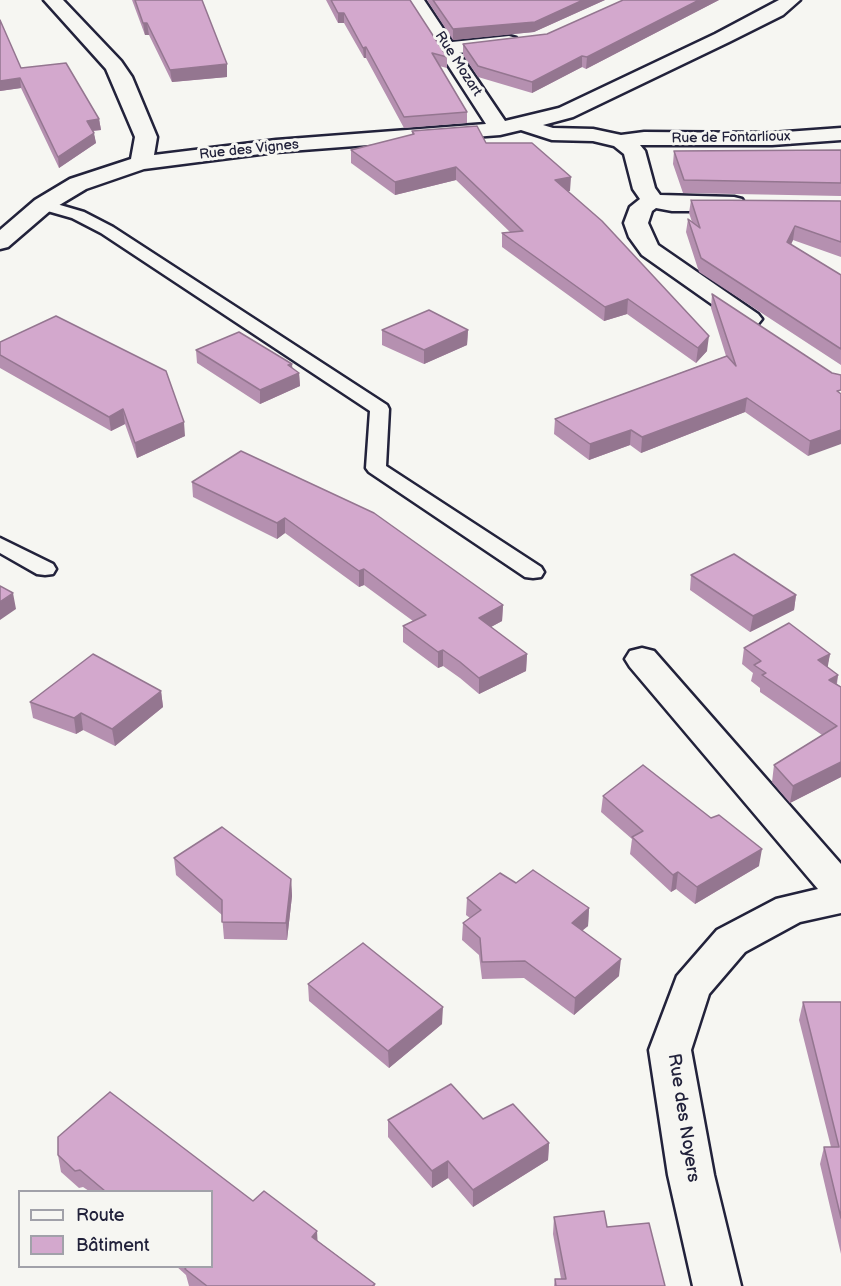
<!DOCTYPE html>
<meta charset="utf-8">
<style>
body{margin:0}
#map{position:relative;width:841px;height:1286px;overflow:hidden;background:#f6f6f2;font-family:"Balsamiq Sans",sans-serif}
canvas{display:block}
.legend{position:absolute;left:18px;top:1190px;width:195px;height:78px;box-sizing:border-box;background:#f6f6f2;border:2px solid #a1a1a9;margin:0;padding:8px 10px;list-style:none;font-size:18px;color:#22223b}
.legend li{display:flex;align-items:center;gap:12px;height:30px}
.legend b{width:30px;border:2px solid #a1a1a9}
</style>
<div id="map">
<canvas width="841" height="1286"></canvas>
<ul class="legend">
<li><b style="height:8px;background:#f6f6f2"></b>Route</li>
<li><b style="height:16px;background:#d3a8cd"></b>Bâtiment</li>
</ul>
</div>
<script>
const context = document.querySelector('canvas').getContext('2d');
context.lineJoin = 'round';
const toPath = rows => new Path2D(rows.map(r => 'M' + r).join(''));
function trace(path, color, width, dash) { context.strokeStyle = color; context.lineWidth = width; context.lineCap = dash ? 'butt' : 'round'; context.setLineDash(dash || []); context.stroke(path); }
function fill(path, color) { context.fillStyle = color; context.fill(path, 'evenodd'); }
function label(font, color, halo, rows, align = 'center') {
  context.font = font + ' "Balsamiq Sans",sans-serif'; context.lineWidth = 6; context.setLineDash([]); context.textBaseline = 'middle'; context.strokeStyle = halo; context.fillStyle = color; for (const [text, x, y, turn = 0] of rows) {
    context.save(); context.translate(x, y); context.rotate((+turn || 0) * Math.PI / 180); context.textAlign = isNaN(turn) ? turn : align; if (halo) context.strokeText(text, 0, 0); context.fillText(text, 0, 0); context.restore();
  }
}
const lane = toPath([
 [43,200,84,212,113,227,387,405,389,409,386,466,541,567,544,572,541,577,533,578,525,577,369,472,366,468,370,411,101,233,72,218,37,208,35,205,43,200],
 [0,538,53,564,56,569,53,574,45,575,37,574,0,553,0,538]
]);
const street = toPath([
 [44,0,63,0,121,61,132,77,157,137,154,155,276,140,486,124,406,0,424,0,452,42,509,36,516,38,519,42,516,46,459,53,505,121,559,108,715,34,779,0,800,0,783,15,729,42,573,117,543,125,553,128,593,129,621,135,644,132,772,133,841,128,841,140,772,145,640,145,645,151,655,188,660,195,734,197,742,199,745,204,742,209,734,211,672,211,656,208,652,211,648,223,658,245,758,314,762,319,758,324,749,327,740,324,642,255,629,237,624,223,630,207,640,199,633,189,624,154,614,146,593,141,552,140,521,130,500,135,276,152,144,169,86,189,51,210,8,247,0,249,0,230,35,200,70,179,131,159,135,137,106,69,44,0],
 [642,648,654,651,841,864,841,913,800,922,745,952,709,994,691,1050,714,1175,741,1286,693,1286,668,1175,649,1050,677,976,717,930,776,899,818,889,630,667,625,659,630,651,642,648]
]);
trace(lane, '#22223b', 5);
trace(street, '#22223b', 5);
fill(lane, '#f6f6f2');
fill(street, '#f6f6f2');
fill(toPath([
 [132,0,202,0,227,77,172,82,149,35,145,35],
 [326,0,410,0,447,57,447,68,439,66,467,112,467,123,404,128,366,58,364,58,344,23,338,23],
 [427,0,605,0,534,32,453,40],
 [623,0,719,0,586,69,582,67,532,93,478,77,463,55,463,44,547,34],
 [0,20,21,68,99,119,101,130,93,131,96,143,59,168,21,88,0,91],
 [412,131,486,143,570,191,567,191,707,351,696,363,627,314,604,321,502,247,502,233,510,232,456,180,395,195,351,163,351,150,412,135],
 [841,150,841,196,683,193,673,164,674,151],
 [691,200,841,201,841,257,793,240,791,245,841,275,841,365,699,272,686,232,688,219,692,222,689,213],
 [712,294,832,373,808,456,745,412,641,453,630,445,589,460,554,434,555,419,726,356,711,308],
 [382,330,468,330,467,345,424,364,382,345],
 [0,342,185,436,137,458,125,424,111,431,0,368],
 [196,350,292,364,292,368,299,373,300,386,260,404,197,363],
 [241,451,503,605,502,621,491,627,527,654,526,671,479,694,460,678,443,666,438,668,403,642,403,626,413,621,364,585,359,587,285,533,277,539,193,497,192,482],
 [691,575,796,595,794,610,750,632,690,590],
 [744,648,830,654,827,667,838,675,837,684,841,687,841,777,790,803,772,782,774,765,822,735,760,692,760,688,751,681,753,673,742,664],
 [161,691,163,707,115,746,83,730,76,734,33,718,30,702],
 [603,796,759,866,695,904,676,889,671,892,630,854,632,839,601,812],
 [174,858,291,879,292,896,287,940,224,939,222,915,176,875],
 [516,883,589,908,588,926,582,931,619,976,574,1015,524,978,482,979,479,955,462,940,463,923,470,918,466,915,467,898],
 [308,984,442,1024,389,1068,309,1001],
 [803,1002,841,1002,841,1254,820,1164,824,1147,831,1147,799,1020],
 [483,1119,549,1143,548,1160,473,1207,448,1178,432,1188,388,1137,388,1120],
 [58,1155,253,1201,318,1241,375,1284,375,1286,189,1286,186,1275,176,1266,212,1266,212,1191,89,1191,83,1187,79,1188,61,1172],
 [554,1217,607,1227,665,1286,554,1286,555,1279,561,1279,553,1234]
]), '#b590b0');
fill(toPath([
 [583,0,605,0,534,32,453,40,453,29],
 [699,0,719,0,586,69,587,57],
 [338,13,344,13,344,23,338,23],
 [143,23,147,23,149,35,145,35],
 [366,47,366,58,364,58,363,48],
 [582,56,582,67,532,93,532,82],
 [227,64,227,77,172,82,170,70],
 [20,78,21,88,0,91,0,81],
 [99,119,101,130,89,131,87,121],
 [94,133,96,143,59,168,58,157],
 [456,167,456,180,395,195,395,182],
 [571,177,570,191,554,193,555,180],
 [795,226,793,240,785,256,787,242],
 [628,299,627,314,604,321,605,307],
 [468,330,467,345,424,364,424,350],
 [709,336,707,351,696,363,698,348],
 [292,364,293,375,299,373,300,386,260,404,260,390,288,365],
 [747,398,745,412,641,453,642,437],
 [123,409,125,424,111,431,109,417],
 [184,422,185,436,137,458,135,443],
 [631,430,630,445,589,460,590,444],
 [841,430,841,444,808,456,810,441],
 [285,518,285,533,277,539,277,523],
 [364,569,364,585,359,587,359,571],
 [13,593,16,609,0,620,0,602],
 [796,595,794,610,750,632,753,616],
 [503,605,502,621,478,634,479,618],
 [443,650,443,666,438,668,438,652],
 [527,654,526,671,479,694,479,678],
 [830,654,827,671,818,660],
 [838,675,835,691,829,680],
 [161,691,163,707,115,746,112,729],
 [81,713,83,730,76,734,74,718],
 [841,762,841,777,790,803,793,786],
 [762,849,759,866,695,904,697,887],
 [678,872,676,889,671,892,673,875],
 [291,879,292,896,287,940,286,923],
 [589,908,588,926,570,940,572,923],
 [621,959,619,976,574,1015,575,998],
 [443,1007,442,1024,389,1068,388,1051],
 [549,1143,548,1160,473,1207,473,1190],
 [448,1161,448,1178,432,1188,432,1171],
 [317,1231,318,1248,312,1237]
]), '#947690');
const building = toPath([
 [135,0,202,0,227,64,170,70,147,23,143,23,135,0],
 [331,0,410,0,447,57,432,53,467,112,404,117,366,47,363,48,344,13,338,13,331,0],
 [433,0,583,0,535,22,453,29,433,0],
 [623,0,699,0,587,57,582,56,532,82,478,66,463,44,547,34,623,0],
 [0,20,21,68,66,63,99,119,87,121,94,133,58,157,20,78,0,81,0,20],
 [477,126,486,143,532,143,571,177,555,180,602,221,709,336,698,348,628,299,605,307,502,233,523,231,456,167,395,182,351,150,414,134,412,131,477,126],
 [841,150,841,183,684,180,674,151,841,150],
 [691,200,841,201,841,242,795,226,787,242,841,275,841,349,701,258,688,219,700,228,691,200],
 [712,294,832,373,841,375,841,390,837,391,841,394,841,430,810,441,747,398,642,437,631,430,590,444,555,419,727,356,736,366,712,294],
 [429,310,468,330,424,350,382,330,429,310],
 [56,316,166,371,184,422,135,443,123,409,109,417,0,355,0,342,56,316],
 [239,332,292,364,288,365,299,373,260,390,196,350,239,332],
 [241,451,374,513,503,605,479,618,527,654,479,678,460,662,443,650,438,652,403,626,426,615,364,569,359,571,285,518,277,523,192,482,241,451],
 [734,554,796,595,753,616,691,575,734,554],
 [0,586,13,593,0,602,0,586],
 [789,623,830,654,818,660,838,675,829,680,841,687,841,762,793,786,774,765,837,726,762,675,766,673,754,665,761,661,744,648,789,623],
 [93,654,161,691,112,729,81,713,74,718,30,702,93,654],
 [643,765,711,818,719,815,762,849,697,887,678,872,673,875,632,837,643,831,603,796,643,765],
 [222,827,291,879,286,923,222,922,222,900,174,858,222,827],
 [533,870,589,908,572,923,621,959,575,998,525,961,482,962,480,938,463,923,481,910,467,898,500,873,516,883,533,870],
 [363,943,443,1007,388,1051,308,984,363,943],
 [803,1002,841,1002,841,1218,824,1147,839,1147,803,1002],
 [451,1084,483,1119,513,1104,549,1143,473,1190,448,1161,432,1171,388,1120,451,1084],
 [110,1092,253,1201,264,1191,317,1231,312,1237,375,1284,372,1286,207,1286,185,1269,187,1266,212,1266,212,1191,105,1191,80,1170,75,1171,58,1155,58,1137,110,1092],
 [604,1211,607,1227,649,1223,665,1286,556,1286,555,1279,566,1279,554,1217,604,1211]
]);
fill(building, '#d3a8cd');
trace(building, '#947690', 1.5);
label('14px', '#22223b', '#f6f6f2', [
 ["Rue Mozart",458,64,57],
 ["Rue de Fontarlioux",731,138,-1],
 ["Rue des Vignes",249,150,-6]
]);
label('18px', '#22223b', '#f6f6f2', [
 ["Rue des Noyers",683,1118,81]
]);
</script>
